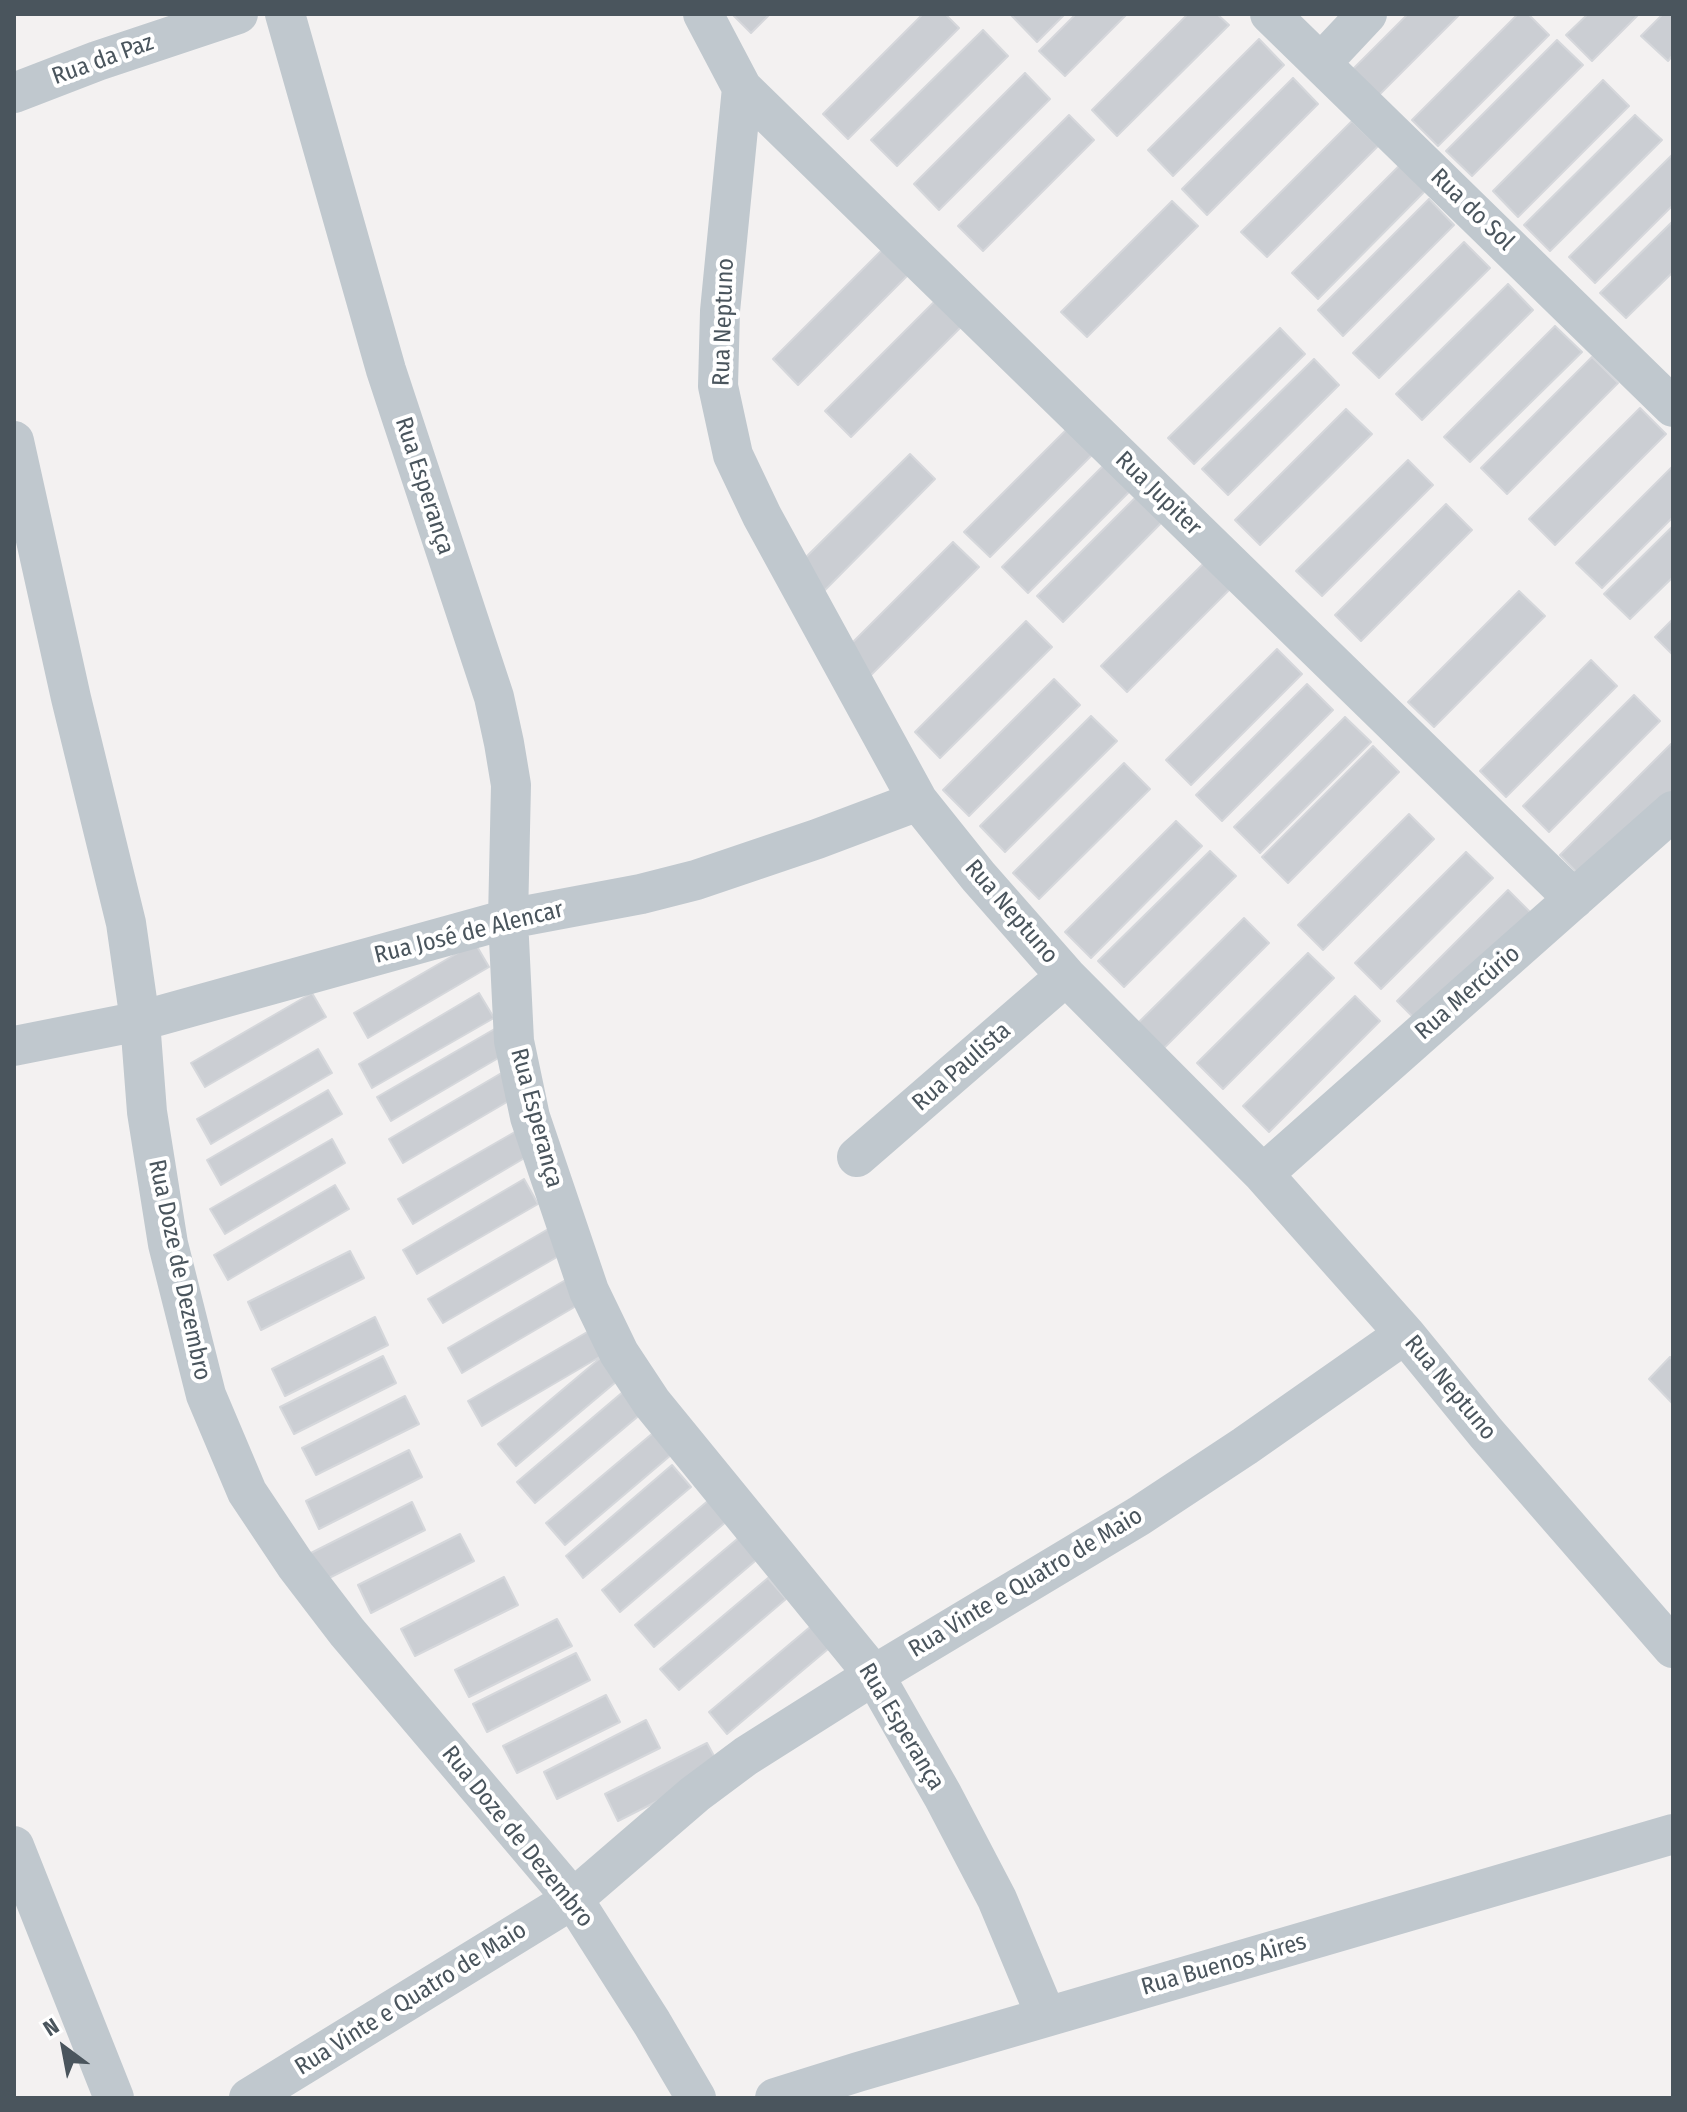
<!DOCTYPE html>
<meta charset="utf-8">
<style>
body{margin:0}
#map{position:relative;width:1687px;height:2112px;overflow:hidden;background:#f3f1f1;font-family:"Fira Sans Condensed",sans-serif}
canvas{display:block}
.frame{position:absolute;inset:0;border:16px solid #4a555d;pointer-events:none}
.north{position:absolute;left:24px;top:2008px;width:80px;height:80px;-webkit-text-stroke:6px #fff;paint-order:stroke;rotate:328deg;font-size:22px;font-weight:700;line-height:32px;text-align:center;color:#4a555d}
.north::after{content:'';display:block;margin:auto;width:28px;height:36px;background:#4a555d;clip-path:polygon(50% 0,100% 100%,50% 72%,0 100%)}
</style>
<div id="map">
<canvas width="1687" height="2112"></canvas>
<div class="frame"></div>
<div class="north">N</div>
</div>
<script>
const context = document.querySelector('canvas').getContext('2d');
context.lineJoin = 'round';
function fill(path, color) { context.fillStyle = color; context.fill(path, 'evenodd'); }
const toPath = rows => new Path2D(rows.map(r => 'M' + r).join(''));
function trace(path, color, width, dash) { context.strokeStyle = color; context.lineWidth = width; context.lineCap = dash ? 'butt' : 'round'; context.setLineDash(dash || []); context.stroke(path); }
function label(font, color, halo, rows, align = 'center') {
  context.font = font + ' "Fira Sans Condensed",sans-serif'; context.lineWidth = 8; context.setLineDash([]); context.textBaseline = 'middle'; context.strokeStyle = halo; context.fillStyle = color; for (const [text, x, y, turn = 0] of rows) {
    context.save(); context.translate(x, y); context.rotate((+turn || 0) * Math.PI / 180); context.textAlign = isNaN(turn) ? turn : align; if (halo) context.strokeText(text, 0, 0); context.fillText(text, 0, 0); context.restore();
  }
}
const building = toPath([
 [732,14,770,14,751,33,732,14],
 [923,14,945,14,959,28,848,139,823,114,923,14],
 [1012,14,1065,14,1037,42,1011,15,1012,14],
 [1076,14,1127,14,1065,76,1039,51,1076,14],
 [1188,14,1217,14,1229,25,1117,136,1092,110,1188,14],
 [1408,14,1460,14,1379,95,1353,69,1408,14],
 [1518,14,1528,14,1549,35,1438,146,1412,120,1518,14],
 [1588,14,1639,14,1592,61,1566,35,1588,14],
 [1663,14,1673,14,1673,55,1668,61,1641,36,1663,14],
 [983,30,1008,56,897,166,871,140,983,30],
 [1259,39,1284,65,1173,176,1148,150,1259,39],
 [1557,40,1583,65,1472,176,1446,151,1557,40],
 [1025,73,1050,99,939,210,914,184,1025,73],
 [1293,78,1318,104,1207,215,1182,189,1293,78],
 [1603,80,1629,106,1518,217,1493,191,1603,80],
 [1069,115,1094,140,983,251,958,226,1069,115],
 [1635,115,1662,140,1550,251,1524,225,1635,115],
 [1352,121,1378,146,1267,257,1241,232,1352,121],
 [1673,154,1673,205,1595,283,1569,257,1673,154],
 [1403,162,1428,188,1318,299,1292,273,1403,162],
 [1429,199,1454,225,1343,336,1318,310,1429,199],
 [1172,201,1198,226,1087,337,1061,312,1172,201],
 [1673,221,1673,272,1626,318,1600,293,1673,221],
 [1464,242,1490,268,1379,378,1353,353,1464,242],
 [884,248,909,274,798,385,773,359,884,248],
 [1508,284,1533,310,1422,420,1396,394,1508,284],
 [936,300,962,326,851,437,825,411,936,300],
 [1555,326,1582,352,1470,462,1444,437,1555,326],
 [1280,328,1305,354,1194,464,1168,438,1280,328],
 [1592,357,1618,383,1507,494,1481,468,1592,357],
 [1314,359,1339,385,1228,495,1202,469,1314,359],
 [1640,408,1666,434,1555,545,1529,519,1640,408],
 [1346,409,1372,434,1260,545,1235,520,1346,409],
 [1075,421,1101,446,990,557,964,532,1075,421],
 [910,454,935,479,824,591,798,565,910,454],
 [1113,456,1139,482,1028,593,1002,567,1113,456],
 [1408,460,1433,485,1322,596,1296,571,1408,460],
 [1673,466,1673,517,1602,588,1576,563,1673,466],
 [1148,485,1173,511,1063,622,1037,596,1148,485],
 [1446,504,1472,530,1361,641,1335,615,1446,504],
 [1673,526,1673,577,1630,619,1604,594,1673,526],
 [953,542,979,567,868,678,843,652,953,542],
 [1212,555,1238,581,1127,692,1101,666,1212,555],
 [1519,591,1545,616,1434,727,1408,702,1519,591],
 [1673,619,1673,655,1655,637,1673,619],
 [1026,621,1052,647,940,758,915,732,1026,621],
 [1277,649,1302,674,1191,785,1166,760,1277,649],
 [1591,660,1617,686,1506,797,1480,771,1591,660],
 [1054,679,1080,705,969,816,943,790,1054,679],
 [1307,684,1333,710,1222,821,1196,795,1307,684],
 [1634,695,1660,721,1549,832,1523,806,1634,695],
 [1091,716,1117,741,1005,852,980,826,1091,716],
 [1345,717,1371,742,1260,853,1234,827,1345,717],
 [1671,744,1673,747,1673,793,1585,881,1560,855,1671,744],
 [1373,746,1399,772,1288,883,1262,857,1373,746],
 [1124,763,1150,789,1039,899,1013,873,1124,763],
 [1409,814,1434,839,1323,950,1298,925,1409,814],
 [1176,821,1202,846,1091,958,1065,932,1176,821],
 [1210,851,1236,876,1124,987,1098,961,1210,851],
 [1466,852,1493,878,1381,989,1355,963,1466,852],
 [1508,890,1534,916,1423,1027,1397,1001,1508,890],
 [1244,918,1269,943,1158,1054,1133,1028,1244,918],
 [475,943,489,967,368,1038,354,1013,475,943],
 [1308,953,1334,978,1223,1089,1197,1063,1308,953],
 [312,993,326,1017,205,1087,191,1063,312,993],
 [479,993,494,1018,372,1088,359,1064,479,993],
 [1355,996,1380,1021,1269,1132,1243,1106,1355,996],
 [498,1027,512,1050,391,1121,377,1097,498,1027],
 [318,1049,332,1073,211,1144,197,1119,318,1049],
 [510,1068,524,1092,403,1163,389,1139,510,1068],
 [328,1090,342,1114,221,1185,207,1160,328,1090],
 [520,1129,533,1153,413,1224,398,1199,520,1129],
 [332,1139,345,1163,225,1234,210,1209,332,1139],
 [524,1179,538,1204,417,1274,403,1250,524,1179],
 [335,1185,349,1209,228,1280,214,1255,335,1185],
 [550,1228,564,1253,443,1323,428,1299,550,1228],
 [350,1251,364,1278,261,1330,248,1302,350,1251],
 [569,1278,583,1302,462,1373,448,1348,569,1278],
 [375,1317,388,1345,285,1396,272,1369,375,1317],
 [589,1331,603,1355,482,1426,468,1401,589,1331],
 [605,1354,623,1376,516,1466,498,1444,605,1354],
 [383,1356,396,1383,294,1434,280,1407,383,1356],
 [1670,1357,1673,1360,1673,1404,1649,1379,1670,1357],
 [624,1391,642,1413,535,1503,517,1482,624,1391],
 [405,1396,419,1424,316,1475,302,1448,405,1396],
 [653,1433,671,1455,565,1545,546,1523,653,1433],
 [409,1450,422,1477,319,1529,306,1501,409,1450],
 [672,1465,691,1487,583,1578,566,1556,672,1465],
 [709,1500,727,1521,620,1612,602,1590,709,1500],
 [412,1502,425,1530,323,1581,309,1554,412,1502],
 [460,1534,474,1561,371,1613,358,1585,460,1534],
 [742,1535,761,1556,654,1647,635,1625,742,1535],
 [504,1577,518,1605,415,1656,401,1629,504,1577],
 [768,1578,786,1599,679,1690,660,1669,768,1578],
 [557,1619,572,1646,469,1697,455,1670,557,1619],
 [816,1622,834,1644,727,1734,709,1712,816,1622],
 [576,1653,590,1680,487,1732,473,1704,576,1653],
 [606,1695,620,1722,517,1773,503,1746,606,1695],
 [646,1720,660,1748,557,1799,544,1772,646,1720],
 [707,1743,721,1769,618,1821,605,1794,707,1743]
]);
fill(building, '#cbced3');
trace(building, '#d5d7db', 2);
trace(toPath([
 [285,14,386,370,494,697,504,743,511,785,508,919,514,1041,530,1117,589,1291,619,1353,652,1403,874,1675,943,1796,997,1899,1046,2016],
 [703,14,742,88,720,311,718,386,733,455,762,516,918,801,978,876,1066,976,1263,1174,1405,1334,1486,1433,1673,1648],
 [1270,14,1673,407],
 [1321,63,1367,14],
 [742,88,1574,899],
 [14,93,97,61,238,14],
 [14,441,71,698,126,923,140,1021,147,1112,168,1244,206,1395,247,1492,295,1564,347,1632,573,1899,652,2023,696,2098],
 [14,1046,140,1021,508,919,641,894,696,880,817,839,918,801],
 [857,1157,1066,976],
 [1263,1174,1673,811],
 [14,1846,114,2098],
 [249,2098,573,1899,695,1794,746,1756,874,1675,1139,1516,1245,1446,1405,1334],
 [775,2098,858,2072,1673,1834]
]), '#c0c8ce', 40);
label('24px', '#4a555d', '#fff', [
 ["Rua da Paz",103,60,-20],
 ["Rua do Sol",1472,210,44],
 ["Rua Neptuno",724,322,-88],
 ["Rua Esperança",424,486,72],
 ["Rua Jupiter",1158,494,44],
 ["Rua Neptuno",1011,912,49],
 ["Rua José de Alencar",469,933,-14],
 ["Rua Mercúrio",1468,993,-41],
 ["Rua Paulista",962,1067,-41],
 ["Rua Esperança",536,1118,75],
 ["Rua Doze de Dezembro",179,1270,78],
 ["Rua Neptuno",1450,1388,50],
 ["Rua Vinte e Quatro de Maio",1026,1583,-31],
 ["Rua Esperança",901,1727,59],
 ["Rua Doze de Dezembro",517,1837,51],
 ["Rua Buenos Aires",1224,1965,-16],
 ["Rua Vinte e Quatro de Maio",411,1999,-32]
]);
</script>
